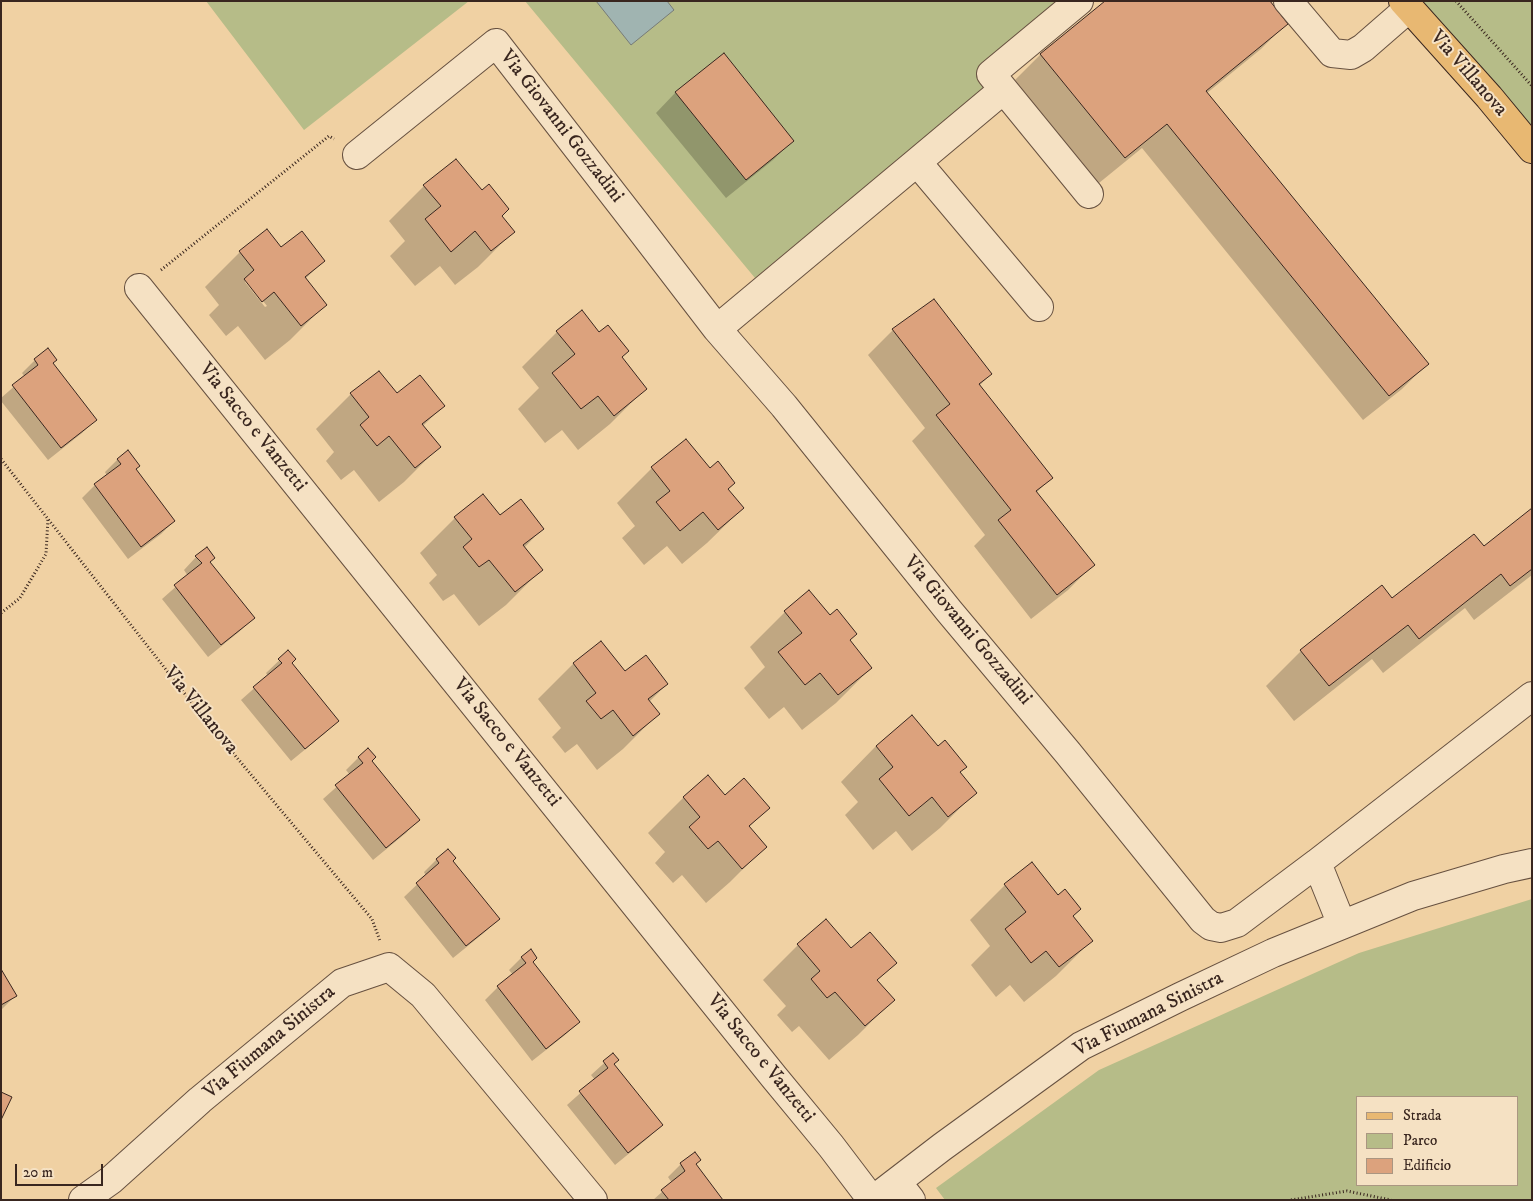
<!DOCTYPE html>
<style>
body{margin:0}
#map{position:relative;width:1533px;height:1201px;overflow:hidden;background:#f0d1a3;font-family:"IM FELL DW Pica",serif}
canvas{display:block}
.frame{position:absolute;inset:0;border:2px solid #39261f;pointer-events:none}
.legend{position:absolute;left:1356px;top:1096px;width:162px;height:90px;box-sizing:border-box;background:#f5e1c3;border:1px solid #aa9681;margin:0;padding:6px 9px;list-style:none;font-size:15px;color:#39261f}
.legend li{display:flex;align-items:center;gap:10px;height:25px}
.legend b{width:25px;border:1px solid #aa9681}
.scale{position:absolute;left:15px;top:1164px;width:88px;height:22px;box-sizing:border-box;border:2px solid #39261f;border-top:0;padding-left:6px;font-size:15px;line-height:18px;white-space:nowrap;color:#39261f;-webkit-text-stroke:4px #f5e1c3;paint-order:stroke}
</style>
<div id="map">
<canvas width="1533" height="1201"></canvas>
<div class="frame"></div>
<ul class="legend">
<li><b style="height:6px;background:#e8b872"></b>Strada</li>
<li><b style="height:14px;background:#b6bc88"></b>Parco</li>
<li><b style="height:14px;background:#dca27d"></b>Edificio</li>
</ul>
<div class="scale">20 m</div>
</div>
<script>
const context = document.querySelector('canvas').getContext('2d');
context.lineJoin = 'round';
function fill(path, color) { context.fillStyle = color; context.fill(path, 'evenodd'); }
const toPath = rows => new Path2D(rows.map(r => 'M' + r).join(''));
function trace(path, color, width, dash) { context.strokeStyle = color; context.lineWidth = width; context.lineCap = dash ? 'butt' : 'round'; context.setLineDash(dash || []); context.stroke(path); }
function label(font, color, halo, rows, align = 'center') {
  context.font = font + ' "IM FELL DW Pica",serif'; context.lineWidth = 4; context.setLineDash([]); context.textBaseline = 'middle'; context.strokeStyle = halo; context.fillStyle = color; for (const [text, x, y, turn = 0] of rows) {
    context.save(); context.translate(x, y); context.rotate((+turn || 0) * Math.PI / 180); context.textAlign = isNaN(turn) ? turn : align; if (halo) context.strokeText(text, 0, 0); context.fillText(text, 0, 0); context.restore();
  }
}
fill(toPath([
 [206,1,469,1,304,130],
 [525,1,1090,1,755,278],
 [1412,1,1532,1,1532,145],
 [1532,899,1532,1200,945,1200,936,1188,1099,1070,1359,953],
 [1517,1097,1517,1185,1357,1185,1357,1097]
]), '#b6bc88');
const water = toPath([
 [596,1,667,1,674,10,631,45,596,1]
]);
fill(water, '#a0b4b1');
trace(water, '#777b77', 1);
fill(toPath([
 [1107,1,1286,24,1261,49,1207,93,1427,364,1402,389,1363,420,1142,148,1099,183,1015,80,1040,55],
 [724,55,793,140,773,160,726,198,656,113,675,93],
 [424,186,500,217,513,232,478,267,455,285,440,266,415,286,390,256,405,241,389,221],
 [267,231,281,249,324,261,305,279,325,305,290,340,265,360,238,326,226,336,209,315,219,305,205,287,240,252],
 [246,280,267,306,265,307,245,282],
 [581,312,646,388,610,424,578,450,562,430,545,443,518,409,539,388,522,367,557,332],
 [893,330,991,374,979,386,1051,478,1036,493,1093,565,1068,590,1031,619,974,546,985,535,912,441,925,428,868,355],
 [35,360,51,364,95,420,82,433,48,460,1,401,1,398,25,377,22,373],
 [351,394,443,406,423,426,439,447,404,482,379,502,354,470,341,480,326,461,334,452,316,429],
 [686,440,743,508,707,543,682,564,667,546,644,565,622,538,635,526,617,503,652,468],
 [118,459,135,469,174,521,161,534,128,559,82,498,95,485,107,476,105,472],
 [1532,510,1532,575,1474,620,1465,608,1383,673,1372,659,1294,721,1266,686,1301,651,1484,548],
 [455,518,542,529,524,548,541,570,506,605,479,626,454,594,443,601,429,583,437,575,420,553],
 [196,557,208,562,253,618,240,631,208,657,162,599,188,576,184,570],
 [809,592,871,668,836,703,802,730,784,707,769,719,744,688,765,667,750,647,785,612],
 [601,643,625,673,667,684,649,702,658,714,623,749,597,770,577,744,565,753,552,737,561,728,538,699,573,664],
 [288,652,290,663,337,721,324,734,291,761,241,700,268,676,266,673],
 [876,746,938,748,975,793,940,828,912,851,896,831,873,850,845,815,858,802,841,782],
 [359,757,370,761,418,820,406,833,373,860,323,799,350,775,346,770],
 [708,777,725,797,768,808,749,827,765,847,730,882,706,903,682,875,673,883,655,863,665,852,648,833,683,798],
 [437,859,452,861,498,919,485,932,453,958,404,897,426,876,424,872],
 [1005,885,1072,917,1091,941,1056,976,1024,1002,1010,985,996,997,971,965,990,946,970,920],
 [798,945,851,950,895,963,876,981,893,1000,858,1035,829,1060,799,1026,792,1032,777,1015,786,1006,763,980],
 [522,957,531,962,578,1022,565,1035,532,1061,485,1000,498,987,513,975,509,970],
 [1,971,16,995,1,1010],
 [613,1055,613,1064,661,1125,648,1138,615,1165,567,1105,595,1080,591,1075],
 [681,1164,695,1165,722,1200,653,1200,672,1183,668,1177]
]), '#0003');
const building = toPath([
 [1105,1,1270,1,1288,24,1206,91,1429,364,1389,396,1167,124,1125,158,1040,54,1105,1],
 [724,53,794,141,746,180,675,92,724,53],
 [456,159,482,190,489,184,509,209,502,216,515,232,491,251,475,231,451,252,425,219,441,206,423,185,456,159],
 [267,229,281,247,302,231,325,261,305,277,327,305,301,326,274,292,262,302,244,279,254,270,239,251,267,229],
 [934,299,992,374,979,384,1053,478,1036,491,1095,565,1057,595,998,520,1011,510,936,415,950,404,892,329,934,299],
 [582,310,599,332,608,325,629,351,622,357,647,389,614,416,598,396,581,409,552,373,575,354,556,331,582,310],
 [48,348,57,360,53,363,97,420,61,448,12,385,38,365,34,359,48,348],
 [379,371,397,393,420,375,445,406,422,424,441,447,415,468,389,436,377,446,360,425,369,417,350,393,379,371],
 [686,439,710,468,718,461,735,483,728,489,744,508,718,530,703,512,680,531,656,502,670,491,651,467,686,439],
 [128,450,140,466,136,469,175,521,141,547,94,484,121,464,117,459,128,450],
 [483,494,500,515,521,499,544,529,523,545,543,570,515,592,489,560,479,567,463,547,472,539,454,517,483,494],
 [1532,508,1532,569,1510,586,1501,574,1419,639,1408,625,1329,686,1300,650,1382,585,1392,598,1474,534,1484,546,1532,508],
 [207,547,215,558,210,562,255,618,221,645,174,585,202,563,195,556,207,547],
 [809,590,830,615,837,609,857,634,850,640,872,668,838,695,820,673,805,685,778,652,802,633,784,611,809,590],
 [601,641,625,671,646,655,668,684,648,699,660,714,633,736,613,710,601,719,586,701,596,693,573,663,601,641],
 [288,650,296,659,292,663,339,721,305,749,253,687,282,663,278,659,288,650],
 [912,715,938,746,945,740,967,767,960,772,977,793,948,817,932,797,909,816,879,779,893,767,876,746,912,715],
 [368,748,376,757,372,761,420,820,386,848,335,785,363,763,358,757,368,748],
 [708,775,725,795,744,778,770,808,749,826,767,847,742,869,718,841,708,849,689,827,700,817,683,797,708,775],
 [448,849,456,858,453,861,500,919,466,946,416,883,439,863,436,859,448,849],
 [1032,862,1058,895,1065,889,1081,909,1073,916,1093,941,1059,967,1046,951,1031,963,1005,929,1026,912,1004,884,1032,862],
 [826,919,851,948,870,932,897,963,877,980,895,1000,865,1026,835,992,827,998,811,979,820,971,797,944,826,919],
 [531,949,537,958,533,962,580,1022,546,1049,497,986,526,963,521,957,531,949],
 [1,969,17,996,1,1005,1,969],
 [613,1053,619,1060,614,1064,663,1125,628,1153,579,1091,608,1068,603,1061,613,1053],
 [1,1092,12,1097,1,1120,1,1092],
 [695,1152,701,1160,696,1164,723,1200,669,1200,661,1190,685,1171,680,1163,695,1152]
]);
fill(building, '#dca27d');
trace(building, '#39261f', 1);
const minor = toPath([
 [1079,1,991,74,1089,194],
 [1288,1,1332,53,1351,55,1363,48,1409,8],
 [357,155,496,43,641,230,717,329,784,406,949,611,1068,753,1203,920,1211,926,1221,928,1237,923,1317,863,1342,925],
 [917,162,1003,90],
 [139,288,774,1077,831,1146,872,1200],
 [717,329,917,162,1039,307],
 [1317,863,1532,696],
 [897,1182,911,1200],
 [83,1200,111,1180,200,1100,342,983,389,967,423,995,593,1200],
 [873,1200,942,1147,1081,1046,1180,997,1273,953,1413,896,1504,869,1532,863]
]);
const major = toPath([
 [1403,1,1489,97,1532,149]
]);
trace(minor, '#675140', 30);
trace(major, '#39261f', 30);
trace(toPath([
 [1456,1,1532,86],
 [161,270,329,136,334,139],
 [1,459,207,722,372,919,380,941],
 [1,613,20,598,46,554,48,518],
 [1291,1200,1347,1191,1391,1200]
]), '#39261f', 3, [1, 2.5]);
trace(minor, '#f5e1c3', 28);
trace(major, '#e8b872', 28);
label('20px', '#39261f', '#f5e1c3', [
 ["Via Villanova",1468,74,49],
 ["Via Giovanni Gozzadini",561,127,52],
 ["Via Sacco e Vanzetti",252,428,51],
 ["Via Giovanni Gozzadini",967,631,50],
 ["Via Villanova",200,711,51],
 ["Via Sacco e Vanzetti",506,743,51],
 ["Via Fiumana Sinistra",1149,1015,-27],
 ["Via Fiumana Sinistra",270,1043,-40],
 ["Via Sacco e Vanzetti",760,1059,51]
]);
</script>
